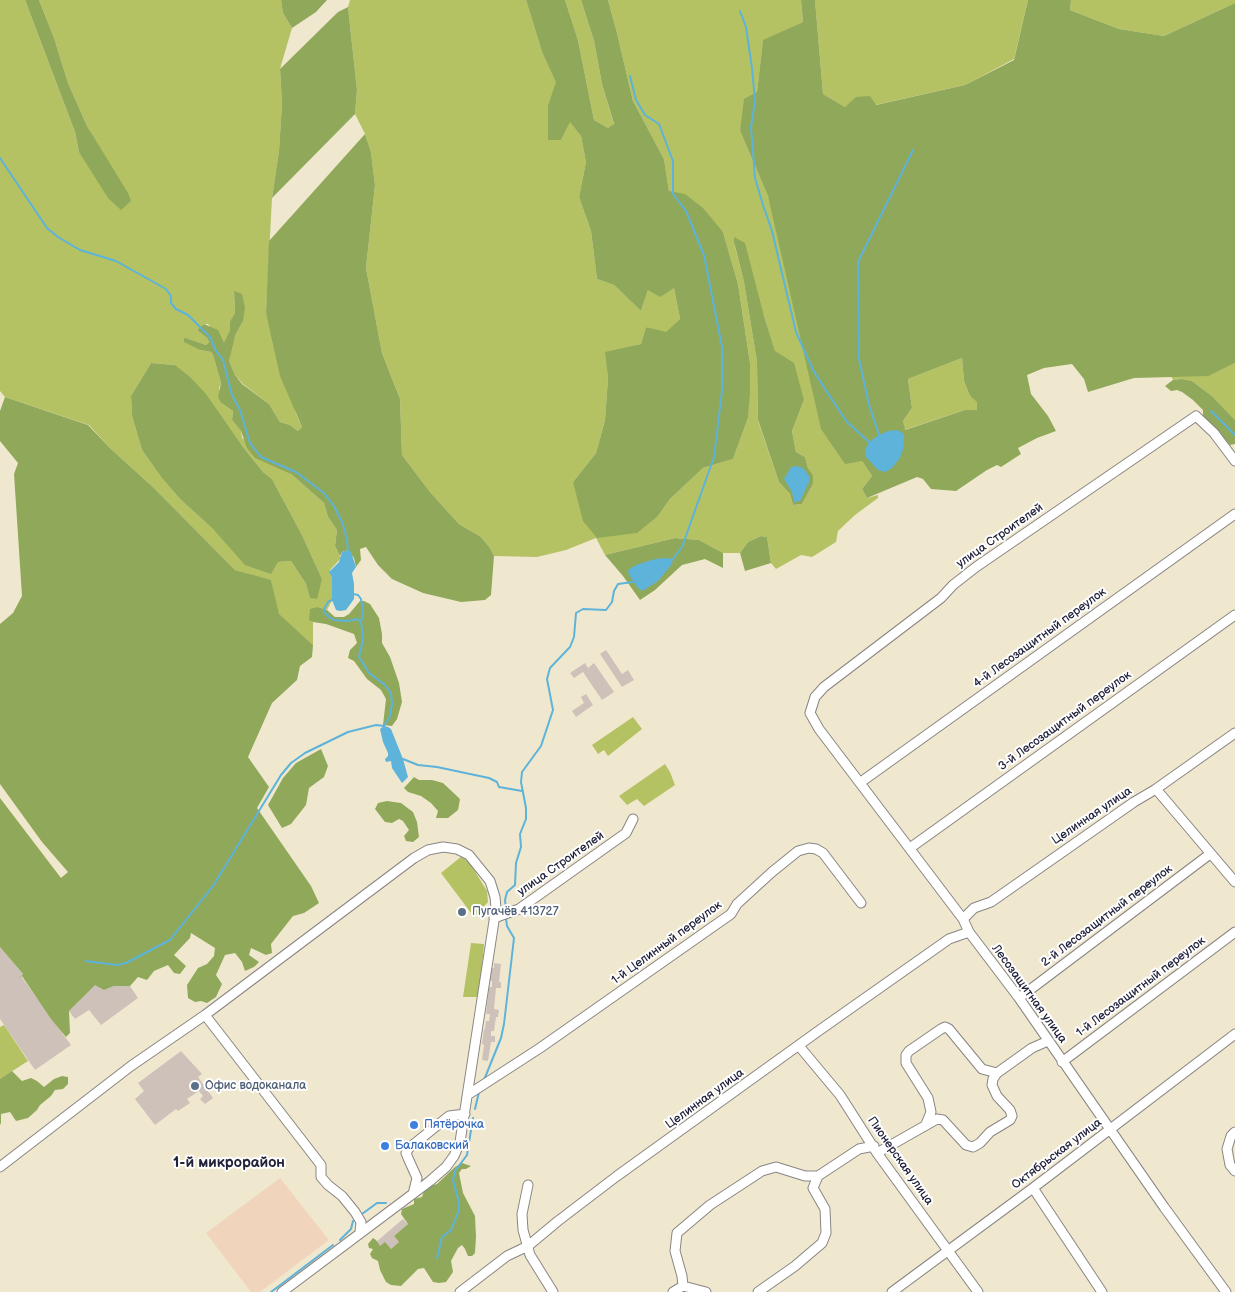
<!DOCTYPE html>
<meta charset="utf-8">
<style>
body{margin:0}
canvas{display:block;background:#f0e8ce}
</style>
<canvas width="1235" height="1292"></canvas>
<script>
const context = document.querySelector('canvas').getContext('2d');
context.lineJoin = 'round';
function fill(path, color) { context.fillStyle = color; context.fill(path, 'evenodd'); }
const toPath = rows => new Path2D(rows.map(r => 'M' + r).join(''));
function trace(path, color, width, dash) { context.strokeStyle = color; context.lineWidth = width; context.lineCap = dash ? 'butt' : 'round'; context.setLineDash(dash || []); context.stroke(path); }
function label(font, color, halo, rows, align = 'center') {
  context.font = font + ' "Balsamiq Sans",sans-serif'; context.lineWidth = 4; context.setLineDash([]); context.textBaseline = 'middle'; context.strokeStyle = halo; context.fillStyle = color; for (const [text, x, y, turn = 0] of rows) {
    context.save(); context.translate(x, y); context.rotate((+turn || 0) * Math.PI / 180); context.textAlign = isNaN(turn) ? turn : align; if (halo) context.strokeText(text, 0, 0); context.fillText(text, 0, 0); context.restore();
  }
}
fill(toPath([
 [280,1178,329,1240,260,1292,251,1292,206,1233]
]), '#f0d5bc');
fill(toPath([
 [606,650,622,674,628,670,634,680,622,687,600,654],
 [585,663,588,668,594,663,614,692,602,700,583,672,574,678,570,673],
 [586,694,593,705,576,717,572,711,584,703,581,697],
 [0,947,23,974,21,976,71,1045,35,1070,0,1019],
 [494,963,501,964,499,982,501,982,501,988,496,988,494,1009,499,1010,498,1017,496,1017,494,1031,491,1031,491,1036,495,1036,495,1042,491,1042,488,1061,482,1060,484,1045,482,1044,484,1029,485,1029,486,1021,489,1021,490,1014,486,1014,489,987,492,987,492,981,490,981,491,968,494,968],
 [95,984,104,990,114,986,130,986,138,998,101,1025,89,1010,75,1019,69,1011],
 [181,1051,202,1074,198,1077,213,1098,205,1104,200,1099,203,1096,199,1091,187,1099,190,1103,178,1111,176,1109,155,1125,135,1099,144,1091,138,1083],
 [403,1219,408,1224,394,1236,399,1242,391,1249,380,1247,376,1242]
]), '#cec1b9');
fill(toPath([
 [0,0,25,0,75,132,79,152,106,159,87,126,68,83,54,38,39,0,281,0,283,13,292,28,280,69,282,103,279,151,272,198,266,313,296,414,302,427,298,431,290,425,280,422,269,404,243,384,235,375,229,361,230,351,235,336,243,321,234,291,235,313,230,321,230,330,224,345,208,324,204,324,197,330,207,338,209,342,206,345,189,339,200,350,211,352,213,355,221,383,219,388,221,403,233,411,232,420,241,431,242,438,291,474,324,503,328,517,337,530,335,546,341,558,330,570,332,577,332,600,327,610,318,607,309,619,313,622,313,645,278,614,271,581,235,570,154,488,111,449,89,425,5,397,0,391],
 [151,363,175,365,217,411,243,447,263,472,272,479,302,535,322,579,310,597,306,584,291,561,278,562,214,530,180,499,161,477,142,450,132,416,131,396],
 [350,0,526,0,542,52,557,82,548,105,548,140,561,140,570,121,581,136,586,162,579,197,591,231,597,279,614,285,641,311,648,290,674,288,680,319,666,333,646,327,641,344,606,353,608,378,605,420,596,453,573,482,658,516,670,499,703,468,733,459,748,418,750,363,738,284,723,232,669,191,664,159,633,101,617,33,608,0,801,0,803,22,763,41,757,92,740,131,768,196,862,461,872,476,862,489,867,498,878,495,878,498,855,515,838,531,836,542,812,557,801,555,776,569,771,563,767,537,761,536,748,542,740,553,723,553,699,540,675,538,605,555,596,538,566,550,537,557,494,556,490,548,481,537,459,524,430,492,402,455,400,399,382,353,366,268,375,185,371,152,365,134,355,114,357,90,348,7],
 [734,243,764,316,775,352,804,400,792,431,796,452,805,457,808,468,813,475,813,484,802,504,793,505,790,494,779,482,758,421,757,362,744,282],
 [565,0,581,0,594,41,602,84,614,125,608,128,594,120,578,40],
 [815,0,1028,0,1014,59,965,85,875,105,845,107,823,94],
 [1071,0,1235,0,1235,3,1164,36,1119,29,1070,10],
 [962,358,964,381,970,396,978,402,977,410,965,410,904,430,903,421,912,408,908,379],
 [1235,363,1235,420,1212,396,1192,381,1182,379,1173,380,1171,376,1209,376],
 [633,717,642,729,608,756,604,750,598,754,592,745],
 [665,764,670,772,675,785,644,806,637,799,627,805,619,796],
 [462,856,471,865,487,891,488,902,474,917,441,873],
 [471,943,484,944,481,980,477,997,463,997],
 [4,1025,28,1061,0,1079,0,1027]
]), '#b5c264');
fill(toPath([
 [25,0,39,0,54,38,68,83,87,126,128,193,131,201,121,210,108,198,79,152,75,132],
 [281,0,327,0,316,12,292,28,283,13],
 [526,0,565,0,578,40,594,120,608,128,614,124,602,84,594,41,581,0,608,0,617,33,633,101,664,159,669,191,685,194,703,208,723,232,738,284,750,363,750,393,748,418,733,459,703,468,670,499,658,516,637,533,597,538,583,521,573,482,596,453,605,420,608,378,605,352,641,344,646,327,666,332,680,319,674,288,660,297,648,290,641,311,614,285,597,279,591,231,579,197,586,162,581,136,570,122,561,140,548,140,548,105,556,82,542,52],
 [801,0,815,0,823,94,845,107,856,97,870,96,876,105,965,85,1014,60,1028,0,1071,0,1070,10,1119,29,1164,36,1235,3,1235,363,1209,376,1134,378,1088,392,1084,379,1072,364,1044,368,1027,375,1031,394,1048,416,1056,431,1037,438,1018,448,1021,454,1001,467,997,465,987,470,956,491,931,489,923,479,917,477,867,498,862,489,872,476,862,461,845,464,821,429,768,196,740,131,744,99,757,92,763,40,803,22],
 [962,358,964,381,970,396,977,402,977,410,965,410,905,430,903,421,912,408,908,379],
 [348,7,357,90,355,114,272,198,279,151,282,103,280,69,338,12],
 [365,134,371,152,375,185,366,268,382,353,400,399,402,455,430,492,459,524,481,537,490,548,494,556,491,595,485,600,461,602,423,593,392,579,378,565,366,547,360,549,361,560,356,567,354,558,348,550,342,552,340,556,335,546,337,530,328,517,324,503,291,474,255,458,247,448,241,431,232,420,233,411,221,403,218,397,221,383,213,355,211,352,200,350,184,342,184,338,189,339,206,345,209,342,207,338,197,330,204,324,218,330,224,343,230,330,230,321,235,313,234,291,242,294,245,307,243,321,235,336,229,361,235,375,242,384,269,404,280,422,290,425,298,431,302,427,280,376,266,313,269,241],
 [734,237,745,243,764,316,775,351,794,363,804,400,792,431,796,452,805,457,808,468,813,475,813,484,802,504,793,505,790,494,779,482,758,420,757,362,744,282,734,242],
 [151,363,175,365,191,378,206,394,243,447,263,472,272,479,302,535,322,579,317,599,310,598,306,584,291,561,278,562,271,574,245,565,214,530,180,499,161,477,142,450,132,416,131,396],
 [1182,379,1192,381,1212,396,1235,420,1235,444,1230,445,1203,416,1203,410,1193,400,1182,392,1177,390,1171,391,1165,386,1173,380],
 [5,397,88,425,111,449,154,488,235,570,271,580,279,614,313,645,312,657,300,666,297,680,272,703,248,757,269,787,257,808,311,886,319,903,304,913,293,916,271,944,272,953,266,955,251,948,249,955,259,962,254,967,245,971,242,962,235,953,225,955,216,975,222,984,216,997,207,1003,201,1001,195,1002,188,998,187,985,198,968,207,964,214,956,215,948,191,933,190,938,174,955,186,966,180,974,174,973,168,965,154,971,147,980,138,977,130,986,114,986,104,990,95,985,69,1011,70,1033,66,1037,51,1019,22,976,18,979,23,974,0,947,0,798,61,878,68,872,42,842,0,784,0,624,13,613,22,596,14,474,18,463,0,441,0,411],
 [761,536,767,537,771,563,745,571,740,553,748,542],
 [675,538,699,540,723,553,723,568,705,559,682,565,655,590,640,600,623,576,605,555],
 [360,601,364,601,370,604,379,618,382,634,382,643,390,657,399,683,402,702,397,719,392,726,383,725,386,699,381,690,367,679,354,661,348,658,350,650,357,643,354,634,326,624,313,622,309,620,310,609,318,607,327,610,335,617,344,617,349,614],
 [321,749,328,766,324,777,309,788,306,805,291,824,282,828,268,805,283,778,296,763],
 [414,777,419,780,432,780,443,783,460,799,458,810,448,818,436,818,438,811,431,803,421,796,408,792,404,788],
 [387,801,401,803,413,812,417,822,419,837,413,842,406,841,404,836,409,830,403,821,399,819,392,823,385,822,375,809,378,803],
 [12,1071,22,1081,31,1078,37,1081,44,1087,54,1079,62,1076,68,1077,68,1084,63,1089,55,1090,51,1096,40,1105,37,1110,28,1118,16,1121,10,1112,1,1114,1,1123,0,1125,0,1079],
 [462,1163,471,1166,466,1169,462,1169,459,1173,463,1193,475,1216,476,1237,475,1253,472,1256,468,1256,465,1249,462,1245,458,1248,451,1261,453,1272,446,1282,439,1283,433,1282,424,1268,418,1269,401,1286,391,1285,386,1282,380,1270,378,1261,372,1258,370,1254,373,1249,369,1248,368,1244,373,1238,376,1240,380,1246,385,1242,391,1249,399,1242,394,1236,408,1224,401,1214,402,1209,414,1204,414,1199,422,1197,424,1191,430,1186,437,1184,455,1167]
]), '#90a85a');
fill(toPath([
 [897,430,904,434,904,440,903,449,900,458,892,468,885,472,878,470,866,457,865,450,869,442,879,435,888,431],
 [797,466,803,468,809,476,809,482,800,501,794,502,792,492,784,479,791,467],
 [348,550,351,552,356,567,352,573,354,584,354,599,346,610,340,611,336,610,332,600,332,577,329,572,339,562,342,552],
 [666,558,673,559,672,564,658,581,642,591,638,588,629,575,628,570,636,565,655,559],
 [384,726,388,727,391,729,403,759,408,777,402,783,392,768,391,761,386,762,385,759,388,756,388,753,383,742,380,729]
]), '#5db3d9');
trace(toPath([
 [740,11,746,27,752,68,755,101,751,127,755,178,763,205,772,231,796,332,813,370,829,395,847,422,869,442],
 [630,76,636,100,645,115,659,124,673,161,673,194,686,211,704,255,722,347,722,391,714,457,682,547,673,559],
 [0,158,47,228,58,237,80,250,116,261,166,289,171,296,171,303,176,309,188,315,210,337,216,351,223,360,232,395,240,410,250,443,261,457,296,472,324,493,334,506,343,524,347,540,348,550],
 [1211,411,1235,435],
 [879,435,869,405,859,359,858,262,913,150],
 [332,600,328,602,324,609,325,613,329,617,334,620,347,621,357,619,361,622],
 [403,759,418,765,437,767,489,778,497,782,499,787,522,791],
 [506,911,505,900,507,892,515,885,516,863,521,847,520,834,526,819,526,808,521,782,522,772,541,746,553,710,547,679,550,668,570,647,574,637,576,613,583,609,606,610,612,602,614,591,618,584,633,582],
 [86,961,117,965,126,963,170,940,213,886,281,775,291,763,305,753,348,732,376,725,384,726,390,716,392,704,391,693,385,685,369,673,359,657,363,639,361,622,363,611,361,599,358,595,353,594],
 [484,1080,501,1038,504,1024,514,938,507,926,506,918],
 [475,1109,479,1092],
 [362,1214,377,1203,386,1203],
 [340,1240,351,1229,353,1221],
 [437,1258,442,1237,451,1230,459,1210,459,1203,453,1180,455,1171,467,1155,473,1118],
 [271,1292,333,1245]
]), '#5db3d9', 2);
const minor = toPath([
 [861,782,1235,514],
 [1156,789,1235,882],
 [910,848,1235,615],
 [494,918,519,909,626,833,633,819],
 [963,919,974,908,991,902,1134,802,1156,789,1235,733],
 [1019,998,1210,854],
 [205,1015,321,1165,321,1177,328,1185,342,1196,355,1212,361,1222,360,1232],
 [799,1046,840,1095,877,1153,978,1292],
 [1062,1062,1235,932],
 [469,1094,540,1048,731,914,737,904,772,872,798,851,809,848,816,849,823,853,861,903],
 [926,1124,931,1112,928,1098,906,1063,906,1055,909,1051,941,1029,945,1027,949,1029,982,1069,997,1073],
 [1235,1132,1231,1136,1227,1149,1230,1165,1235,1171],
 [877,1153,937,1119,943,1120,966,1145,973,1147,980,1143,990,1132,1010,1120,1012,1116,1010,1110,997,1096,992,1085,993,1079,997,1073,1032,1048,1048,1041],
 [0,1167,131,1066,205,1015,414,858,428,850,443,847,457,849,469,855,490,881,495,897,496,908,460,1142,454,1156,446,1167,430,1181,282,1292],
 [528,1185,522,1214,523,1230,530,1255,553,1292],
 [1033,1188,1102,1292],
 [413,1194,417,1178,408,1158,406,1153,409,1148,449,1116,465,1114],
 [683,1286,682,1276,675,1251,677,1233,710,1205,762,1171,776,1167,805,1176,818,1176,859,1149,874,1146],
 [460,1292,507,1256,528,1246,558,1221,617,1176,817,1032,949,939,969,932],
 [673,1292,683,1286,706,1292],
 [758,1292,795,1266,822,1243,826,1233,825,1209,813,1188,818,1176],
 [892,1292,1033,1188,1235,1034],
 [1226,1292,1164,1207,1019,998,969,932,963,919,819,729,810,713,815,697,824,687,941,598,953,585,976,567,1196,416,1214,433,1235,461]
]);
trace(minor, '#898584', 11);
trace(minor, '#fff', 9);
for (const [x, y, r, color] of [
 [462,912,5,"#5c6f8a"],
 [195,1086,5,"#5c6f8a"],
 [414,1125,5,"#3f7fe0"],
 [385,1146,5,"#3f7fe0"]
]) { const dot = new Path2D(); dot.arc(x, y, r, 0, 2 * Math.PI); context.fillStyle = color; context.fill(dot); trace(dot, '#fff', 2); }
label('12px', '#22223b', '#fff', [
 ["улица Строителей",1000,536,-35],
 ["4-й Лесозащитный переулок",1040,638,-36],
 ["3-й Лесозащитный переулок",1065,721,-36],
 ["Целинная улица",1092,816,-34],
 ["улица Строителей",561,864,-35],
 ["2-й Лесозащитный переулок",1107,916,-37],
 ["1-й Целинный переулок",667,943,-36],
 ["1-й Лесозащитный переулок",1141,987,-37],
 ["Лесозащитная улица",1029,994,54],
 ["Целинная улица",705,1099,-36],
 ["Октябрьская улица",1057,1154,-37],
 ["Пионерская улица",900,1161,55]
]);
label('12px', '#4e5e75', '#fff', [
 ["Пугачёв 413727",472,912],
 ["Офис водоканала",205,1086]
], 'left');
label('12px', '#366cbe', '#fff', [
 ["Пятёрочка",424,1125],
 ["Балаковский",395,1146]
], 'left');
label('bold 15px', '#22223b', '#fff', [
 ["1-й микрорайон",229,1163]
]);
</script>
